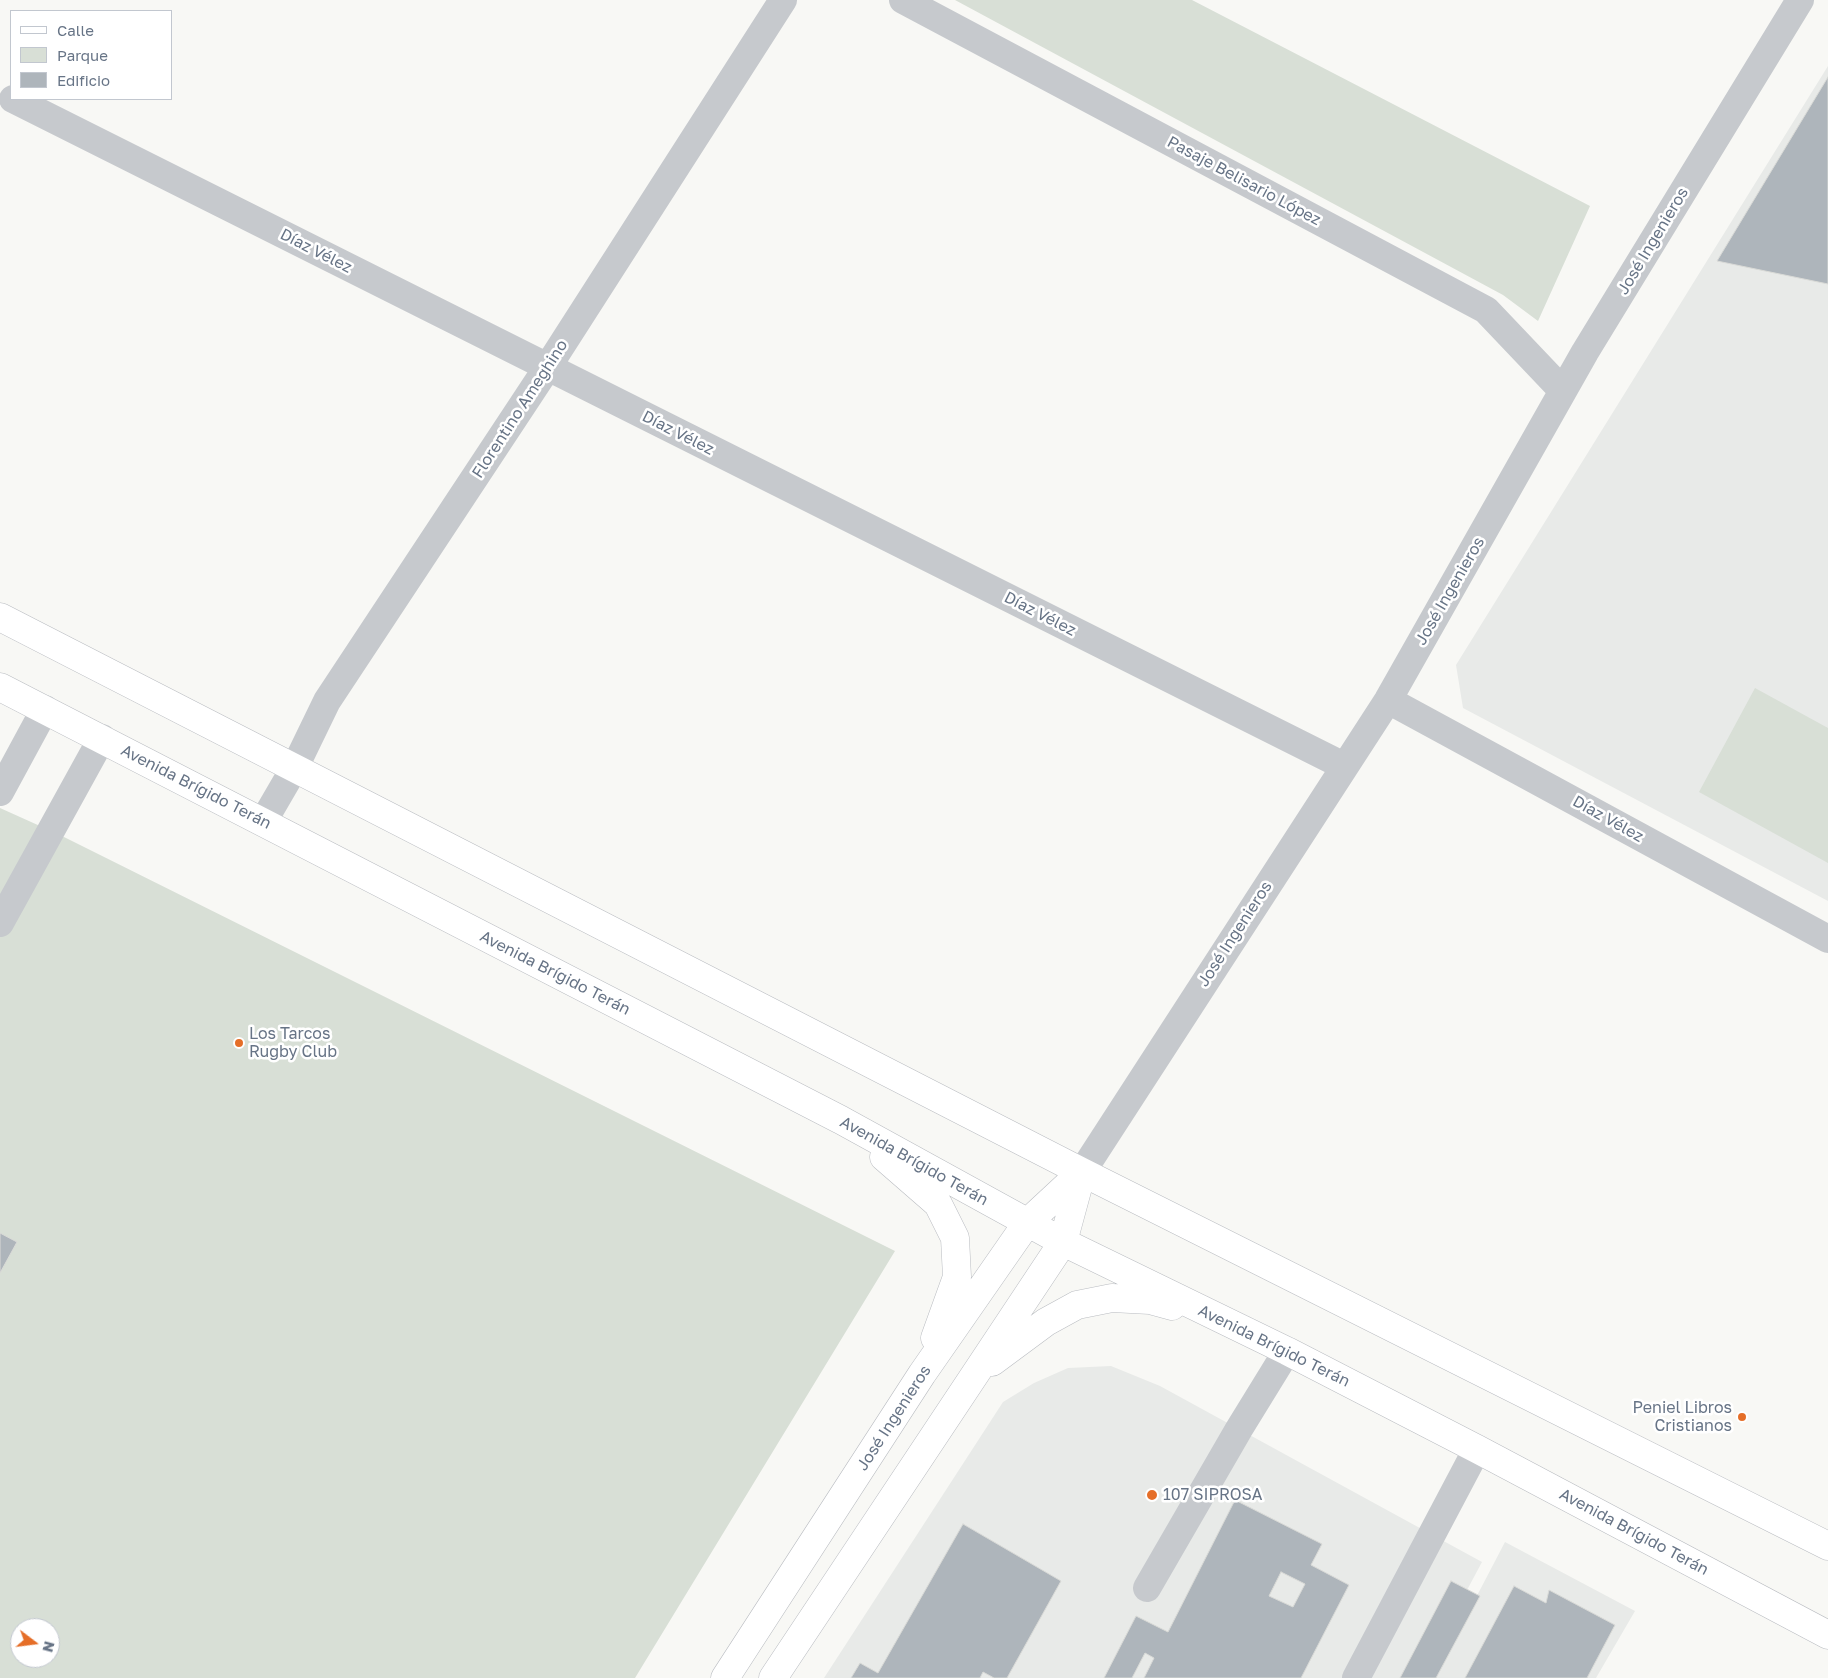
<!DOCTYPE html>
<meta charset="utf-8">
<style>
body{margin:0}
#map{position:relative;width:1828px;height:1678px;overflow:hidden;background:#f8f8f5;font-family:"Golos Text",sans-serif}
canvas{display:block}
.legend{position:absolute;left:10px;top:10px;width:162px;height:90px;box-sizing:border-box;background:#fff;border:1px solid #c2c7cf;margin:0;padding:6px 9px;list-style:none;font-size:15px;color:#677486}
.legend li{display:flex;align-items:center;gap:10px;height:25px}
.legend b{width:25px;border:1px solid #c2c7cf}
.north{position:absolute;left:10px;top:1618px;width:50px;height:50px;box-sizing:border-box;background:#fff;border:1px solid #c2c7cf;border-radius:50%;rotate:105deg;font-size:14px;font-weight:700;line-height:20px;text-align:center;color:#677486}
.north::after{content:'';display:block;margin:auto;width:18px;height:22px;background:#e56e28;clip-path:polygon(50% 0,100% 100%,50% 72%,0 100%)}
</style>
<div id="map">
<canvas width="1828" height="1678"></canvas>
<ul class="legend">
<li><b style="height:6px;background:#fff"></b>Calle</li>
<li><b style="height:14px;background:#d8dfd6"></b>Parque</li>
<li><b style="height:14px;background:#aeb5bb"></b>Edificio</li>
</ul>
<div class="north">N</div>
</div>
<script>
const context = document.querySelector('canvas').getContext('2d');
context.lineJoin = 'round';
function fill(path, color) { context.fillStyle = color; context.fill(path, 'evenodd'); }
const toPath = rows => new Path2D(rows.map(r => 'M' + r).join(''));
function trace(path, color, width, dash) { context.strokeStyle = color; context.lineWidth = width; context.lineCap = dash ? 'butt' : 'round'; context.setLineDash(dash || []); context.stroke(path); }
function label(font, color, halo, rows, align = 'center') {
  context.font = font + ' "Golos Text",sans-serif'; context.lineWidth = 5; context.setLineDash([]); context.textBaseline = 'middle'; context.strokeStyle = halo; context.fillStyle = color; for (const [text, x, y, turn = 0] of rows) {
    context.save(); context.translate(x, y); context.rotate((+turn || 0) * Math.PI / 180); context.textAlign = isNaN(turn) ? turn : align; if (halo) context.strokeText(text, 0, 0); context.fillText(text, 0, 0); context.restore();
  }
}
fill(toPath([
 [1828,66,1828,901,1463,708,1456,665],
 [1111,1366,1160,1386,1482,1562,1420,1678,824,1678,1003,1402,1034,1383,1068,1368],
 [1505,1542,1635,1611,1596,1678,1434,1678]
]), '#e8eae8');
fill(toPath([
 [955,0,1192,0,1590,206,1538,321,1503,295],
 [1755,688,1828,728,1828,863,1699,792],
 [0,808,60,835,895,1251,635,1678,0,1678],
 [20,1628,50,1628,50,1658,20,1658]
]), '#d8dfd6');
const building = toPath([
 [1828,77,1828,284,1717,261,1828,77],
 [0,1233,17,1242,0,1273,0,1233],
 [1235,1500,1322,1544,1311,1565,1349,1585,1301,1678,1144,1678,1154,1658,1145,1653,1132,1678,1104,1678,1136,1616,1168,1632,1235,1500],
 [1281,1572,1305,1584,1293,1607,1269,1596,1281,1572],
 [963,1524,1061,1581,1007,1678,994,1678,983,1672,980,1678,851,1678,860,1663,878,1673,963,1524],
 [1451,1581,1480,1596,1436,1678,1400,1678,1451,1581],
 [1514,1586,1546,1603,1549,1590,1615,1625,1587,1678,1465,1678,1514,1586]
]);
fill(building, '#aeb5bb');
trace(building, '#d9dad7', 1);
const major = toPath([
 [0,617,1082,1172,1828,1546],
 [0,687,841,1120,1063,1242,1287,1351,1477,1449,1828,1635],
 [884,1157,938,1204,955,1238,957,1277,935,1338],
 [992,1362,1046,1322,1077,1305,1112,1298,1150,1300,1172,1306],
 [725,1678,922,1374,1027,1223,1082,1172],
 [773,1678,1063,1242,1082,1172]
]);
trace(major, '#b9bcc1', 29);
trace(toPath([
 [903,0,1486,310,1563,391],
 [13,99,1344,766],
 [1388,700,1828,939],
 [0,792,45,709],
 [263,822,295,767,327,701,547,368,783,0],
 [0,923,102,738],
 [1082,1172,1388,700,1585,352,1800,0],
 [1147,1588,1239,1429,1287,1351],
 [1356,1678,1477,1449]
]), '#c6c9cd', 28);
trace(major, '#fff', 28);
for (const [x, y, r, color] of [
 [239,1043,5,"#e56e28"],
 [1742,1417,5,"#e56e28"],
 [1152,1495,6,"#e56e28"]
]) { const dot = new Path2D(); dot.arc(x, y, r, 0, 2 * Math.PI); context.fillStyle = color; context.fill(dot); trace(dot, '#fff', 2); }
label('16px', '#677486', '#fff', [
 ["Pasaje Belisario López",1244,181,28],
 ["José Ingenieros",1653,241,-59],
 ["Díaz Vélez",316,251,27],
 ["Florentino Ameghino",520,409,-57],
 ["Díaz Vélez",678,433,27],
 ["José Ingenieros",1450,591,-60],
 ["Díaz Vélez",1040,614,27],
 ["Avenida Brígido Terán",196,787,27],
 ["Díaz Vélez",1608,819,29],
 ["José Ingenieros",1235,934,-57],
 ["Avenida Brígido Terán",555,973,27],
 ["Avenida Brígido Terán",914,1161,29],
 ["Avenida Brígido Terán",1274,1346,26],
 ["José Ingenieros",894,1418,-57],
 ["Avenida Brígido Terán",1634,1532,28]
]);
label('16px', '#677486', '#fff', [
 ["Los Tarcos",249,1034],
 ["Rugby Club",249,1052],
 ["Peniel Libros",1732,1408,"right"],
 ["Cristianos",1732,1426,"right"],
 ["107 SIPROSA",1163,1495]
], 'left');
</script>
